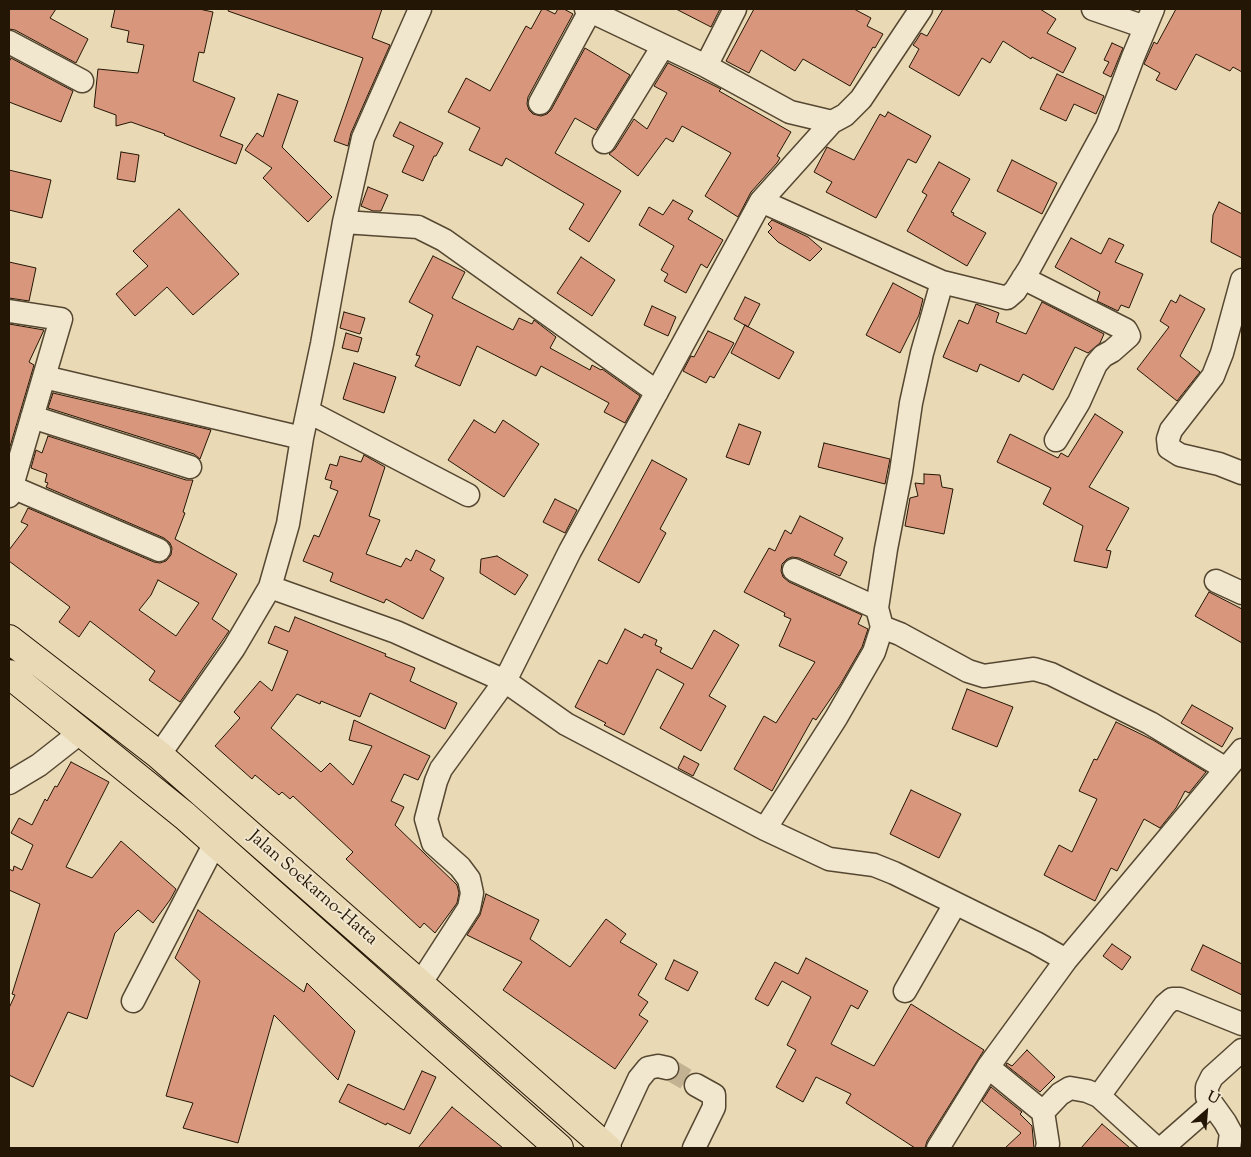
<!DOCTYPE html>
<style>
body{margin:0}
#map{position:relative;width:1251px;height:1157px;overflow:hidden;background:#e9d9b4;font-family:"Sorts Mill Goudy",serif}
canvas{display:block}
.frame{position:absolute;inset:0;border:10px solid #241605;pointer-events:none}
.north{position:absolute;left:1181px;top:1087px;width:50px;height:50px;-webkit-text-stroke:4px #f1e6ce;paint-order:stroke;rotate:27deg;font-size:14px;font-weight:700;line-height:20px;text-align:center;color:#241605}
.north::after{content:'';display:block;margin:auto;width:18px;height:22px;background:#241605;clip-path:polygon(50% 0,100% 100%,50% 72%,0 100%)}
</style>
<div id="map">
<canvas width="1251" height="1157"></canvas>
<div class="frame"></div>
<div class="north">U</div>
</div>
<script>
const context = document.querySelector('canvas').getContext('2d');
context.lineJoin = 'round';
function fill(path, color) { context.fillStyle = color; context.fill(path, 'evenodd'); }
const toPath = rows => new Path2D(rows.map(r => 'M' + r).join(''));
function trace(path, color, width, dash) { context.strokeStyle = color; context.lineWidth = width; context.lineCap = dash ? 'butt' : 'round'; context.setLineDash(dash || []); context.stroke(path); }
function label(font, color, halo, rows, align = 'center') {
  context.font = font + ' "Sorts Mill Goudy",serif'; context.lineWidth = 4; context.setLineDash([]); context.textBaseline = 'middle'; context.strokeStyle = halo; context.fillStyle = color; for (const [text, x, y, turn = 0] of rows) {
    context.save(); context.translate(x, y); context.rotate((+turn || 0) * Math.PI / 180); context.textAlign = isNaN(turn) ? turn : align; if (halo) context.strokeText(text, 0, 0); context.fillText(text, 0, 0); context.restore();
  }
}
const building = toPath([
 [9,9,56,9,50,18,88,39,76,63,15,30,9,29,9,9],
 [115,9,199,9,213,12,204,53,199,52,193,81,235,98,220,136,243,145,236,164,164,135,165,134,131,122,116,126,116,115,94,107,98,69,138,73,144,45,127,42,129,31,111,27,115,9],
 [229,9,382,9,372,38,390,45,351,133,348,146,334,141,363,58,228,11,229,9],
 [542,9,545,9,555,14,558,9,564,9,573,14,528,97,527,104,529,110,533,114,541,116,547,114,551,110,585,48,630,75,596,130,575,118,555,153,621,191,589,242,569,229,584,204,506,158,502,166,469,150,480,128,448,112,466,78,490,91,526,26,531,29,542,9],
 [676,9,720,9,711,27,676,9],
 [754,9,854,9,871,18,867,26,883,34,875,48,873,47,850,86,803,59,795,71,761,50,749,73,726,61,754,9],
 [943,9,1040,9,1056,19,1047,33,1076,48,1063,73,1032,57,1031,59,1003,41,990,63,982,58,959,96,909,67,919,49,913,45,916,41,921,33,927,36,943,9],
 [1176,9,1242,9,1242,72,1233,67,1230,71,1196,54,1176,90,1156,80,1160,73,1144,64,1154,42,1157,44,1176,9],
 [1112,43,1123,48,1111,77,1103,73,1109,62,1104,60,1112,43],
 [11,58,73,91,61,122,9,102,9,62,11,58],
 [668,63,721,89,719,91,791,132,777,156,780,158,777,163,751,192,738,217,705,196,731,153,682,126,673,142,666,138,638,176,609,154,615,149,634,119,647,129,667,93,654,86,668,63],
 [1057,74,1104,96,1096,114,1074,104,1066,121,1040,109,1057,74],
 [278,94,298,101,282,147,332,197,308,222,263,178,272,168,245,150,257,133,263,137,278,94],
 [888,112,931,136,916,163,908,159,876,218,826,192,832,182,814,172,827,147,854,160,880,114,885,117,888,112],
 [400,122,443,143,436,156,434,156,423,181,402,172,414,146,393,136,400,122],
 [121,152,139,155,135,182,117,179,121,152],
 [1012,160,1057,183,1042,214,997,191,1012,160],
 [939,162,970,179,951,212,954,213,953,215,986,233,967,266,907,231,927,195,922,192,939,162],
 [9,170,51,180,42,218,9,210,9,170],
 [368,187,388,195,381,211,373,211,361,206,368,187],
 [673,200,693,211,688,219,723,240,707,268,701,264,686,293,664,281,668,274,661,270,674,246,639,225,649,207,663,215,673,200],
 [1219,202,1242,214,1242,258,1211,242,1213,215,1219,202],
 [179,209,239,274,193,315,167,287,135,316,116,294,148,266,133,251,179,209],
 [772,220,808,237,822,249,810,261,778,242,768,232,772,228,768,224,772,220],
 [1071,238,1101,254,1109,238,1124,245,1115,262,1143,274,1129,308,1121,305,1118,311,1097,301,1100,292,1055,267,1071,238],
 [433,256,465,272,452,298,513,330,519,318,532,324,534,320,556,337,550,348,590,370,592,365,601,370,602,369,640,396,625,423,604,412,609,403,541,366,536,376,477,346,460,386,415,366,420,356,416,355,433,315,409,302,433,256],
 [581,257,615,280,592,316,557,293,581,257],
 [9,262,36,268,29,301,9,298,9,262],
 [893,283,923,299,919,315,900,353,866,335,893,283],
 [1180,295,1205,309,1180,356,1200,372,1177,401,1137,369,1169,327,1160,321,1171,300,1176,303,1180,295],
 [745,297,760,304,748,327,734,319,745,297],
 [1042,302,1104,334,1100,343,1088,353,1075,347,1053,390,1023,374,1019,382,980,364,977,372,943,357,959,320,968,324,976,304,999,313,996,322,1026,334,1042,302],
 [652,306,676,317,668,336,644,325,652,306],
 [344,312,365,318,360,334,340,328,344,312],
 [9,324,44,330,29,362,34,365,9,450,9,324],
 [745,325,794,352,779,379,731,353,745,325],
 [708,331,734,343,714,378,710,376,706,383,683,371,691,356,694,357,708,331],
 [346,333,362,338,358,352,342,348,346,333],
 [354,363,396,377,384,413,343,399,354,363],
 [53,393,211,430,200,459,194,454,48,408,53,393],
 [1095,414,1123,432,1089,487,1129,508,1106,550,1111,551,1107,568,1074,561,1083,526,1043,504,1051,488,997,462,1010,434,1058,458,1061,453,1068,457,1095,414],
 [474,420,495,433,503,420,539,444,504,497,448,460,474,420],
 [739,424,761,432,749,465,726,457,739,424],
 [48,436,186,480,193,480,183,512,185,513,175,539,237,574,212,619,229,631,180,702,149,680,155,671,90,621,79,637,59,622,70,607,9,561,9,550,28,525,21,522,28,508,154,562,160,563,166,561,171,555,172,548,170,543,164,538,46,487,48,483,45,482,47,474,31,468,36,450,42,453,48,436],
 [158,580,199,603,176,636,139,610,151,595,158,580],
 [824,443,890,459,885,484,818,467,824,443],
 [364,455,385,467,369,516,380,520,366,554,401,567,406,558,411,561,416,550,435,560,430,570,444,578,423,619,386,599,384,603,330,581,333,573,303,561,314,535,319,537,338,491,330,488,332,481,325,479,330,464,337,466,340,456,361,462,364,455],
 [652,460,687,479,660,529,666,533,639,583,598,560,652,460],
 [924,474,940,475,942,487,953,489,944,534,905,526,910,498,918,496,915,483,924,484,924,474],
 [555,499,577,510,565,533,543,522,555,499],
 [800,516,843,538,834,555,847,562,840,576,799,558,792,557,787,559,782,564,781,571,783,577,789,582,862,615,858,624,868,629,862,647,840,685,816,720,813,718,772,791,734,769,764,716,776,723,815,662,779,646,791,619,784,616,785,613,744,592,769,548,775,551,785,530,791,534,800,516],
 [497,556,528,575,515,595,480,573,481,559,497,556],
 [1209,592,1242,609,1242,643,1195,616,1209,592],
 [295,617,386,654,385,656,415,668,410,681,457,703,445,729,370,693,360,717,321,701,320,704,297,694,271,728,321,772,330,763,353,785,372,746,349,740,354,720,430,756,418,780,404,774,391,801,404,807,395,825,457,885,459,893,457,903,435,933,424,923,420,928,346,859,353,852,293,796,290,799,282,792,279,795,255,775,252,779,215,746,240,718,234,712,260,681,272,691,288,651,268,643,275,626,289,632,295,617],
 [625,629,642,638,644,634,657,640,655,645,662,648,660,652,692,669,714,630,739,645,709,696,726,706,701,751,660,728,684,684,657,669,624,735,604,725,606,723,575,707,599,660,607,664,625,629],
 [967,689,1013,707,997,747,952,729,967,689],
 [1192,705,1233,728,1222,747,1181,723,1192,705],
 [1116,722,1153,740,1206,772,1189,793,1185,791,1176,808,1160,828,1144,819,1117,871,1111,868,1095,901,1044,875,1059,845,1072,852,1097,799,1079,791,1094,759,1097,760,1116,722],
 [684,756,699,764,693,776,678,768,684,756],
 [71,762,109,782,66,867,92,878,121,841,176,889,170,900,153,923,138,910,115,933,87,1019,68,1012,33,1087,9,1075,9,1008,15,995,12,994,40,904,9,890,9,869,13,871,14,866,22,870,33,845,11,833,19,818,32,825,45,799,47,801,55,786,57,787,71,762],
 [911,790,961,814,939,858,890,834,911,790],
 [486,894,539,920,530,939,570,967,606,919,626,934,620,942,657,964,638,995,648,1002,639,1015,648,1021,615,1069,503,990,522,962,467,935,480,915,486,894],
 [198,910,304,992,307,983,355,1031,338,1080,274,1015,238,1143,183,1128,193,1103,166,1096,200,981,175,958,198,910],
 [1112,944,1131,957,1122,970,1103,956,1112,944],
 [1203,945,1242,964,1242,995,1191,970,1203,945],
 [806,958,868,991,858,1009,851,1005,831,1044,874,1066,911,1004,984,1050,927,1141,925,1148,915,1148,846,1103,851,1094,816,1077,803,1102,776,1087,796,1050,787,1045,811,997,782,981,768,1006,755,999,775,962,798,974,806,958],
 [674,960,698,972,688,991,665,979,674,960],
 [1027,1050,1055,1077,1040,1092,1006,1065,1007,1063,1012,1066,1027,1050],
 [422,1071,436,1077,410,1134,387,1123,386,1125,339,1102,348,1084,404,1110,422,1071],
 [991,1087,1022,1112,1020,1114,1032,1126,1034,1148,1005,1148,1021,1133,982,1101,991,1087],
 [452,1107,503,1148,418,1148,452,1107],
 [1102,1124,1130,1148,1081,1148,1102,1124]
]);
fill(building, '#d8977d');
trace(building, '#241605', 1);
trace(toPath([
 [667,1068,696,1085]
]), '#c2b291', 22, [22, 11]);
const minor = toPath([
 [586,9,706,66,790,112,832,122,845,115,861,99,921,9],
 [1093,9,1145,27],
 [9,42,82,81],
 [706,66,735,9],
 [540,103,590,11],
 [604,142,663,46],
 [761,201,942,282,1007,298,1015,291,1029,269,1107,126,1133,57,1153,9],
 [344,222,418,227,444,240,657,392],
 [1023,278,1126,330,1129,336,1112,351,1103,356,1096,364,1079,402,1056,440],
 [1242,280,1222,353,1213,376,1171,430,1168,439,1169,448,1180,455,1219,464,1242,473],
 [9,311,61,319,9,496],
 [44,377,302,438],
 [309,412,468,495],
 [32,417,190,467],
 [12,487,159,550],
 [794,570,877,608],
 [1216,581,1242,593],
 [270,587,396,632,505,681,566,724,765,829,829,859,874,865,894,873,1036,943,1066,960],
 [882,627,900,634,968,671,984,676,1034,669,1051,674,1150,723,1226,769],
 [159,755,234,648,270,587,288,524,302,438,322,344,344,222,363,138,420,9],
 [9,783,39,765,81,732],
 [765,829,836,718,874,652,882,627,877,608,886,549,901,472,911,403,922,353,942,282],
 [420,984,469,908,472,893,469,879,460,867,433,843,426,819,436,781,441,769,505,681,570,551,761,201,832,122],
 [905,991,955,904],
 [133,1001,215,843],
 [988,1067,1043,1112],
 [1099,1096,1156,1148],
 [607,1148,639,1079,648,1068,658,1066,667,1068],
 [694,1148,714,1107,714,1095,696,1085],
 [938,1148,988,1067,1066,960,1242,750],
 [1047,1148,1048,1144,1043,1112,1060,1094,1070,1088,1087,1091,1099,1096,1165,1005,1172,999,1180,999,1242,1024],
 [1162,1148,1212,1104],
 [1229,1148,1231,1133,1225,1122,1207,1097,1207,1087,1212,1077,1242,1050]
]);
const highway = toPath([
 [9,639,159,755,607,1148],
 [9,674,185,816,559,1148]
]);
trace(minor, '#554731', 25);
trace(highway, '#241605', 30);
trace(minor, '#f1e6ce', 22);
trace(highway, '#e9d9b4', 28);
label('18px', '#241605', '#f1e6ce', [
 ["Jalan Soekarno-Hatta",312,889,41]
]);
</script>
